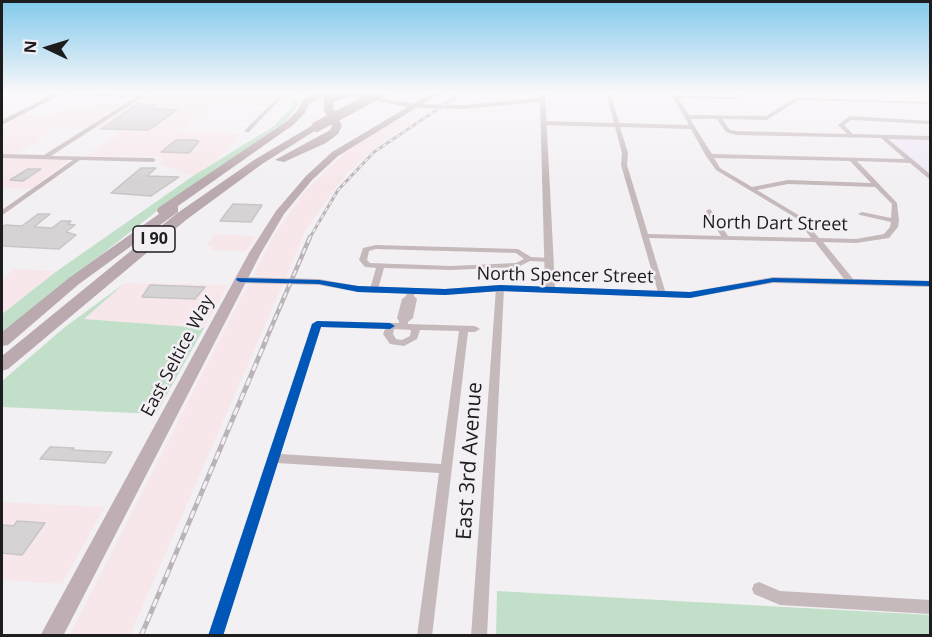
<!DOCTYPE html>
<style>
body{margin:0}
#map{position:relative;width:932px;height:637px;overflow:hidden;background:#f3f0f4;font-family:"Open Sans",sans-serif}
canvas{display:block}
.frame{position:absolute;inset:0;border:3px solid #1d1c1e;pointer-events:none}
.north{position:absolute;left:18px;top:18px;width:60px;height:60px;-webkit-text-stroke:4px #f4eff5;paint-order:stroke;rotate:274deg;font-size:16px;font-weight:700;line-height:24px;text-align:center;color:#1d1c1e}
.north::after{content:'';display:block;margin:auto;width:21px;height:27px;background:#1d1c1e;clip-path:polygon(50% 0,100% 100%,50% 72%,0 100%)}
</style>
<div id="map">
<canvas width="932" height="637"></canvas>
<div class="frame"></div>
<div class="north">N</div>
</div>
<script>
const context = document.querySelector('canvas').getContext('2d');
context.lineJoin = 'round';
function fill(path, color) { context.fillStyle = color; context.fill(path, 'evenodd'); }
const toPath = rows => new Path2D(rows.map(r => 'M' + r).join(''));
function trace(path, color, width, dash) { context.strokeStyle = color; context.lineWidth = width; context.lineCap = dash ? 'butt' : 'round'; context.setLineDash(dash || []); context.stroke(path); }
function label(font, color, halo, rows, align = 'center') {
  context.font = font + ' "Open Sans",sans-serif'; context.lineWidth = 5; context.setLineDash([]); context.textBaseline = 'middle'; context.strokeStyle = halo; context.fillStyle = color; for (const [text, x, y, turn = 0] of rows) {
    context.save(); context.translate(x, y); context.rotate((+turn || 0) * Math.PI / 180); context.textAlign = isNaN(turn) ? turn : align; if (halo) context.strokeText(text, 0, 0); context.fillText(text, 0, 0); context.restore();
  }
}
fill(toPath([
 [151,92,283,92,270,106,213,105,180,131,242,134,212,164,193,176,158,163,164,160,161,156,86,156,123,130,93,129],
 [102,103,125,104,86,129,58,128,14,155,2,154,2,127,23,115,51,116,64,109,92,109],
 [396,119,412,122,371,151,346,174,305,231,286,278,255,276,255,272,275,233,307,189,347,151],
 [2,158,62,159,68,161,31,189,2,188],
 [215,234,256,236,247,251,211,250,213,246,206,246],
 [10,269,57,271,2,314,2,279,11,272],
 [125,283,228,285,204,328,83,319],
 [256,283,283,284,130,635,69,636,247,286],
 [2,502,105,507,62,584,2,580]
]), '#f7e7ea');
fill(toPath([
 [883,137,930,138,930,177]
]), '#efe8f6');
fill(toPath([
 [293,94,298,105,285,122,167,203,2,333,2,314,57,271,193,176,274,126,293,106],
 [125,283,84,319,204,328,156,414,2,407,2,381,65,327],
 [497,591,930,615,930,635,496,635]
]), '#c2e0c9');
const building = toPath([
 [137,104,156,105,150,109,177,110,149,130,101,129,137,104],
 [176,140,193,140,199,141,189,153,161,152,176,140],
 [141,168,156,168,147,176,179,177,151,196,111,193,141,168],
 [28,169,41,169,23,181,10,180,28,169],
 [233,204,262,205,251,222,220,221,233,204],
 [38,214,50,214,34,227,52,228,61,221,71,221,68,224,75,225,66,232,76,235,59,249,2,246,2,228,5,225,22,226,38,214],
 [150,285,205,287,195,299,142,297,150,285],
 [50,447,74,448,72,450,112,452,105,463,40,459,50,447],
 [17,521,45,523,22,555,2,553,2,525,14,526,17,521]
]);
fill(building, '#d6d3d5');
trace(building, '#c8c5c7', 1.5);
fill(toPath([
 [2,92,141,95,145,92,150,92,51,156,153,158,156,160,153,162,80,160,4,214,2,215,2,210,73,160,2,158,2,154,44,155,136,97,3,93,2,92],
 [283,92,287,92,249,132,245,132,245,130,283,92],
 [606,92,610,92,619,123,689,125,670,92,674,92,677,96,734,97,738,96,738,92,742,92,742,98,734,99,678,98,689,115,766,116,793,99,803,98,930,102,930,104,803,100,796,101,767,120,722,119,730,130,736,131,847,134,838,125,850,116,930,121,930,124,851,120,844,125,853,134,930,136,930,140,888,139,930,174,930,179,928,178,910,163,857,161,897,203,899,221,898,227,889,238,856,243,823,242,854,280,855,282,854,284,848,284,815,242,649,238,666,294,662,297,659,296,621,165,622,153,615,127,543,125,540,123,543,121,614,123,606,92],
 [690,119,717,119,726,132,736,135,881,138,905,159,712,154,690,119],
 [620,127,691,129,706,156,716,170,796,218,811,238,728,236,711,210,709,209,706,211,721,236,648,234,627,165,628,153,620,127],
 [714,158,850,161,871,183,788,180,752,187,720,168,714,158],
 [788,184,875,187,892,204,891,218,862,212,858,214,860,215,891,222,890,227,884,234,856,239,819,238,800,216,757,190,788,184],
 [376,245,518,249,531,257,549,258,553,260,549,262,530,261,518,267,451,270,384,268,378,289,374,292,370,289,376,268,365,267,359,260,363,248,376,245],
 [376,249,516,253,524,259,516,263,451,266,370,263,367,260,369,251,376,249],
 [500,285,504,288,487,636,471,636,496,288,500,285],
 [411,289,415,292,414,296,417,299,413,318,408,322,408,324,475,326,480,329,475,332,468,332,432,636,417,636,439,473,277,463,223,636,208,636,312,324,317,321,399,323,399,321,397,318,402,299,406,296,408,290,411,289],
 [321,327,385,329,383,334,390,344,404,346,417,339,420,330,459,331,441,464,280,454,321,327],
 [394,329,411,330,410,336,402,340,396,339,393,334,394,329],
 [759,582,780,591,930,600,930,614,780,605,754,594,752,589,754,584,759,582]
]), '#c6b9bc');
fill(toPath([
 [539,92,545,92,555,287,690,292,773,277,930,281,930,287,773,283,690,298,500,291,445,295,358,292,319,285,240,283,235,280,240,277,319,279,358,286,445,289,500,285,545,287,540,102,464,109,415,108,412,106,415,104,464,105,539,98,539,92],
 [923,92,930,92,930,95,924,93,923,92]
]), '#c6b9bc');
fill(toPath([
 [58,92,65,92,2,125,2,120,58,92]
]), '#bdadb1');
fill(toPath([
 [332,92,346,92,414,104,433,92,442,92,338,156,312,180,284,214,261,253,63,636,40,636,249,253,276,211,306,176,332,152,408,107,332,92]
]), '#bfafb4');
fill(toPath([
 [318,92,332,92,332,95,350,92,354,95,333,102,334,110,342,126,338,134,326,143,284,162,275,160,330,130,332,126,324,110,324,96,309,104,305,113,293,125,178,206,178,212,79,284,8,345,2,346,2,332,69,278,159,214,157,211,158,208,287,121,298,110,302,101,318,92],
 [313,125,321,127,262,164,186,220,8,369,2,371,2,356,176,214,254,160,313,125]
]), '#baa9ae');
const railFar2 = toPath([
 [309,239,338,190,374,152,463,92]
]);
const railFar1 = toPath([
 [265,342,310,237]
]);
const rail = toPath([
 [141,636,266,340]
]);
trace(railFar2, '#bab4b8', 3);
trace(railFar1, '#bab4b8', 4.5);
trace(rail, '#bab4b8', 5);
trace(railFar2, '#f4eff5', 1.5, [4]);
trace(railFar1, '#f4eff5', 2, [6]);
trace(rail, '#f4eff5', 3, [8]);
trace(toPath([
 [316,127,382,92]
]), '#baa9ae', 10);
fill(toPath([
 [237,278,319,280,358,286,445,289,500,285,690,292,773,278,930,281,930,286,773,282,690,298,500,291,445,295,358,292,319,284,240,282,236,280,237,278],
 [317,321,390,323,395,326,390,329,321,327,223,636,208,636,312,324,317,321]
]), '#0057b8');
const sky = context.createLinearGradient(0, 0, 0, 181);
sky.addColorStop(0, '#81c9eb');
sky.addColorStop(0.51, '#faf8fa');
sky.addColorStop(1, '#faf8fa00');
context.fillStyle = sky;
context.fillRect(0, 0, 932, 181);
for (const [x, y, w] of [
 [154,239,42]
]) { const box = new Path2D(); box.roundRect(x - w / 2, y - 13, w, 26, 4.5); context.fillStyle = '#f4eff5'; context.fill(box); trace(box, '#1d1c1e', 1.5); }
label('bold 16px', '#1d1c1e', null, [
 ["I 90",154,239]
]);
label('18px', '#1d1c1e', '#f4eff5', [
 ["North Dart Street",775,224,1],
 ["North Spencer Street",565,276,1],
 ["East Seltice Way",178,356,-62]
]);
label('21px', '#1d1c1e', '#f4eff5', [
 ["East 3rd Avenue",470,461,-86]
]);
</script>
